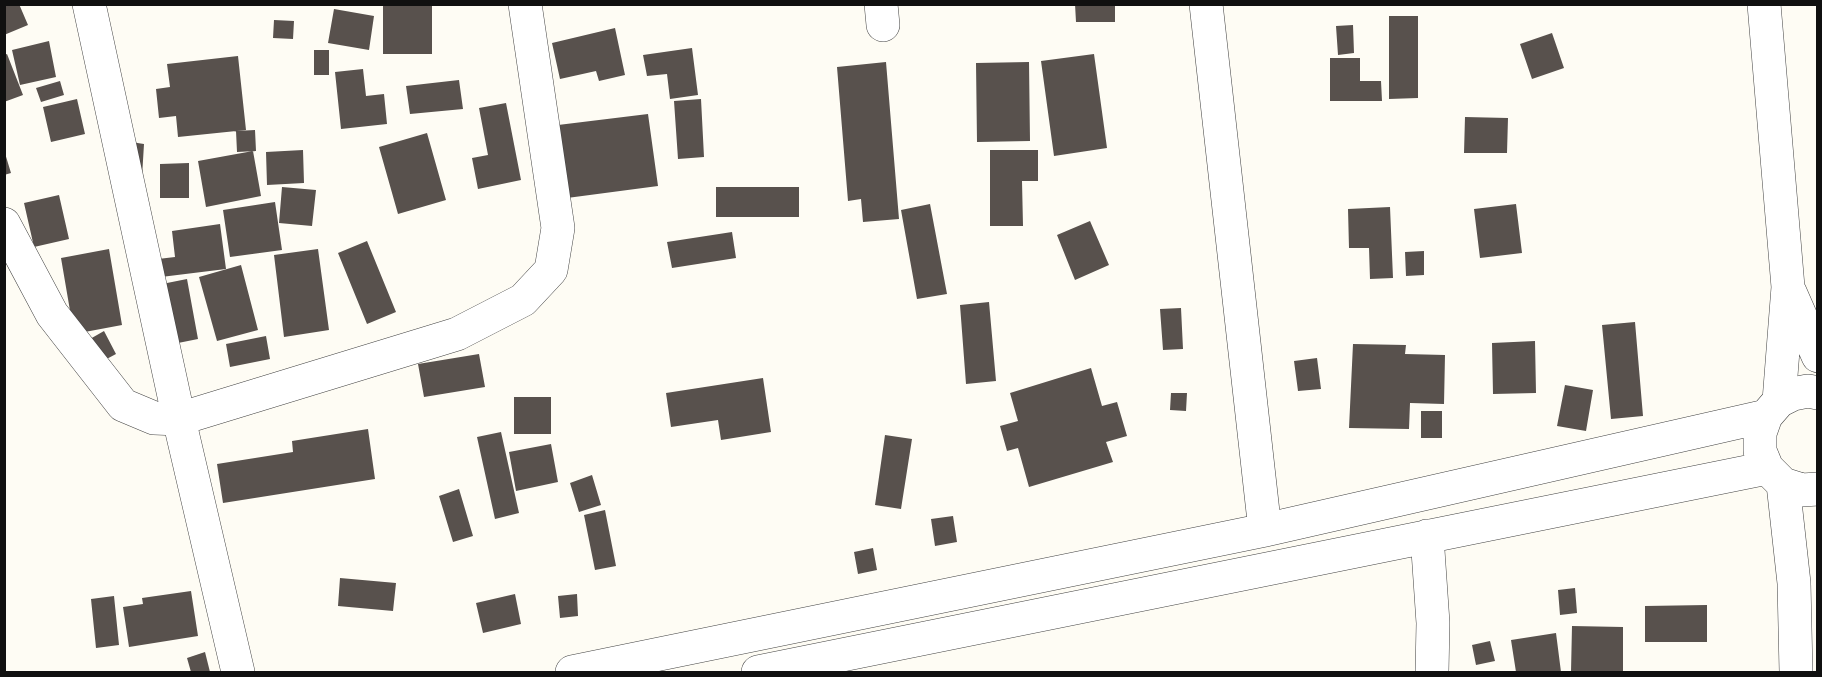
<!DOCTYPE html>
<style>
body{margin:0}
#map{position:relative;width:1822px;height:677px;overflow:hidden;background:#fefcf4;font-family:Lora,serif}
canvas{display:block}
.frame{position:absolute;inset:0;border:6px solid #101010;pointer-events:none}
</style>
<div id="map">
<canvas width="1822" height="677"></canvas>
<div class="frame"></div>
</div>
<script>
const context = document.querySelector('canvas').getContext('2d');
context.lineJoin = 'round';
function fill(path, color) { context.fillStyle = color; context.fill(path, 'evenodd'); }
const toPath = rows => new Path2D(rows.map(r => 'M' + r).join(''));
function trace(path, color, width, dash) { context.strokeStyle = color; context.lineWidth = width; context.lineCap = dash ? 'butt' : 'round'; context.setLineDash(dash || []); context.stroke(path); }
fill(toPath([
 [4,4,19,4,28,25,4,35],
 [1075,4,1115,4,1115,22,1076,22],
 [383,5,432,5,432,54,383,54],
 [334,9,374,16,369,50,328,43],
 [1389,16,1418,16,1418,98,1389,99],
 [274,20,294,21,293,39,273,38],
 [1353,25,1354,53,1338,55,1336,26],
 [615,28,625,75,599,81,596,71,560,79,552,43],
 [1552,33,1564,68,1532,79,1520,44],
 [49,41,56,77,20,85,12,50],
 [692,48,698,95,670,99,667,74,647,76,643,55],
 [314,50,329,50,329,75,314,75],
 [7,54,23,95,4,102,4,55],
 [1094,54,1107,148,1054,156,1041,61],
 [238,56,246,130,178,137,176,116,159,118,156,89,170,87,167,64],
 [1330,58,1360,58,1360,81,1381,81,1382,101,1330,101],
 [886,62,899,219,863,222,861,199,848,201,837,67],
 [1029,62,1030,141,977,142,976,63],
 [363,69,366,96,384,94,387,124,341,129,335,72],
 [459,80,463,109,410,114,406,86],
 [60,81,64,95,41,102,36,88],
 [77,99,85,134,51,142,43,107],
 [701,99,704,157,678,159,674,101],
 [506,103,521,180,478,189,472,158,488,155,479,108],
 [648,114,658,186,567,198,558,125],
 [1465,117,1508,118,1507,153,1464,153],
 [255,130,256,151,237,152,236,131],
 [427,133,446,200,398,214,379,147],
 [131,142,144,144,142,177],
 [4,150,11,173,4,175],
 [303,150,304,183,267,185,266,152],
 [990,150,1038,150,1038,181,1022,181,1023,226,990,226],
 [253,151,261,196,206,207,198,161],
 [189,163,189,198,160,198,160,164],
 [282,187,316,190,312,226,279,223],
 [716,187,799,187,799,217,716,217],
 [59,195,69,239,34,247,24,203],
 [275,202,282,250,230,257,223,210],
 [930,204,947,294,917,299,901,210],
 [1516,204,1522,253,1480,258,1474,209],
 [1390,207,1393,278,1370,279,1369,248,1349,248,1348,209],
 [1090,221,1109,265,1075,280,1057,235],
 [220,224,226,269,161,277,158,259,175,257,172,231],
 [732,232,736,258,672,268,667,242],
 [367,241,396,312,367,324,338,253],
 [109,249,122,325,74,334,61,258],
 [318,249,329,330,284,337,274,255],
 [1424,251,1424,275,1406,276,1405,252],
 [241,265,258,330,217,341,199,277],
 [187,279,198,339,173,344,162,284],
 [989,302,996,381,966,384,960,305],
 [1181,308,1183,349,1163,350,1160,309],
 [1635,322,1643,416,1611,419,1602,325],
 [104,331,116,354,101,362,90,339],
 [266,336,270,359,230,367,226,344],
 [1535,341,1536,393,1493,394,1492,343],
 [1353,344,1406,345,1405,354,1445,355,1444,404,1410,403,1409,429,1349,428],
 [479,354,485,387,424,397,418,364],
 [1317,358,1321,389,1298,391,1294,361],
 [1091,368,1102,406,1117,402,1127,436,1106,442,1113,462,1029,487,1018,448,1007,451,1000,426,1018,421,1010,393],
 [763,378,771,432,721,440,718,420,671,427,666,393],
 [1565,385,1593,390,1586,431,1557,426],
 [1171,393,1187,393,1186,411,1170,410],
 [514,397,551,397,551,434,514,434],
 [1421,411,1442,411,1442,438,1421,438],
 [368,429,375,479,223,503,217,464,293,452,292,441],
 [501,432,519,513,495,519,477,437],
 [885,435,912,439,901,509,875,505],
 [551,444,558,482,516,491,509,452],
 [592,475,601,505,579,512,570,483],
 [459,489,473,536,453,542,439,496],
 [605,510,616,566,595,570,584,515],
 [953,516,957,542,935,546,931,519],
 [873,548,877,570,858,574,854,552],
 [340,578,396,583,393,611,338,606],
 [1575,588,1577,613,1560,615,1558,590],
 [191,591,198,636,129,647,123,607,143,604,142,598],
 [515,594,521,624,483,633,476,603],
 [577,594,578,616,560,618,558,596],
 [114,596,119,645,96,648,91,599],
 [1707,605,1707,642,1645,642,1645,606],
 [1572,626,1623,627,1623,672,1571,672],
 [1556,633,1561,672,1516,672,1511,640],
 [1490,641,1495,661,1476,665,1472,645],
 [205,652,210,672,191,672,187,658]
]), '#58514d');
const minor = toPath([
 [89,4,179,419,238,672],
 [881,4,883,25],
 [1206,4,1265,530],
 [1764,4,1788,287,1779,401],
 [4,224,52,314,123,405,154,418,179,419,457,334,523,300,551,270,558,228,525,4],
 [1790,292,1818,356],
 [1818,393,1808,391,1793,394,1779,401,1766,416,1760,433,1760,451,1767,468,1783,484,1802,490,1818,489],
 [1783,484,1794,583,1796,672],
 [1427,536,1433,623,1432,672],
 [572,672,1265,530,1766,416],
 [758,672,1767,468]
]);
trace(minor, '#434343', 34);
trace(minor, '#fff', 33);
</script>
